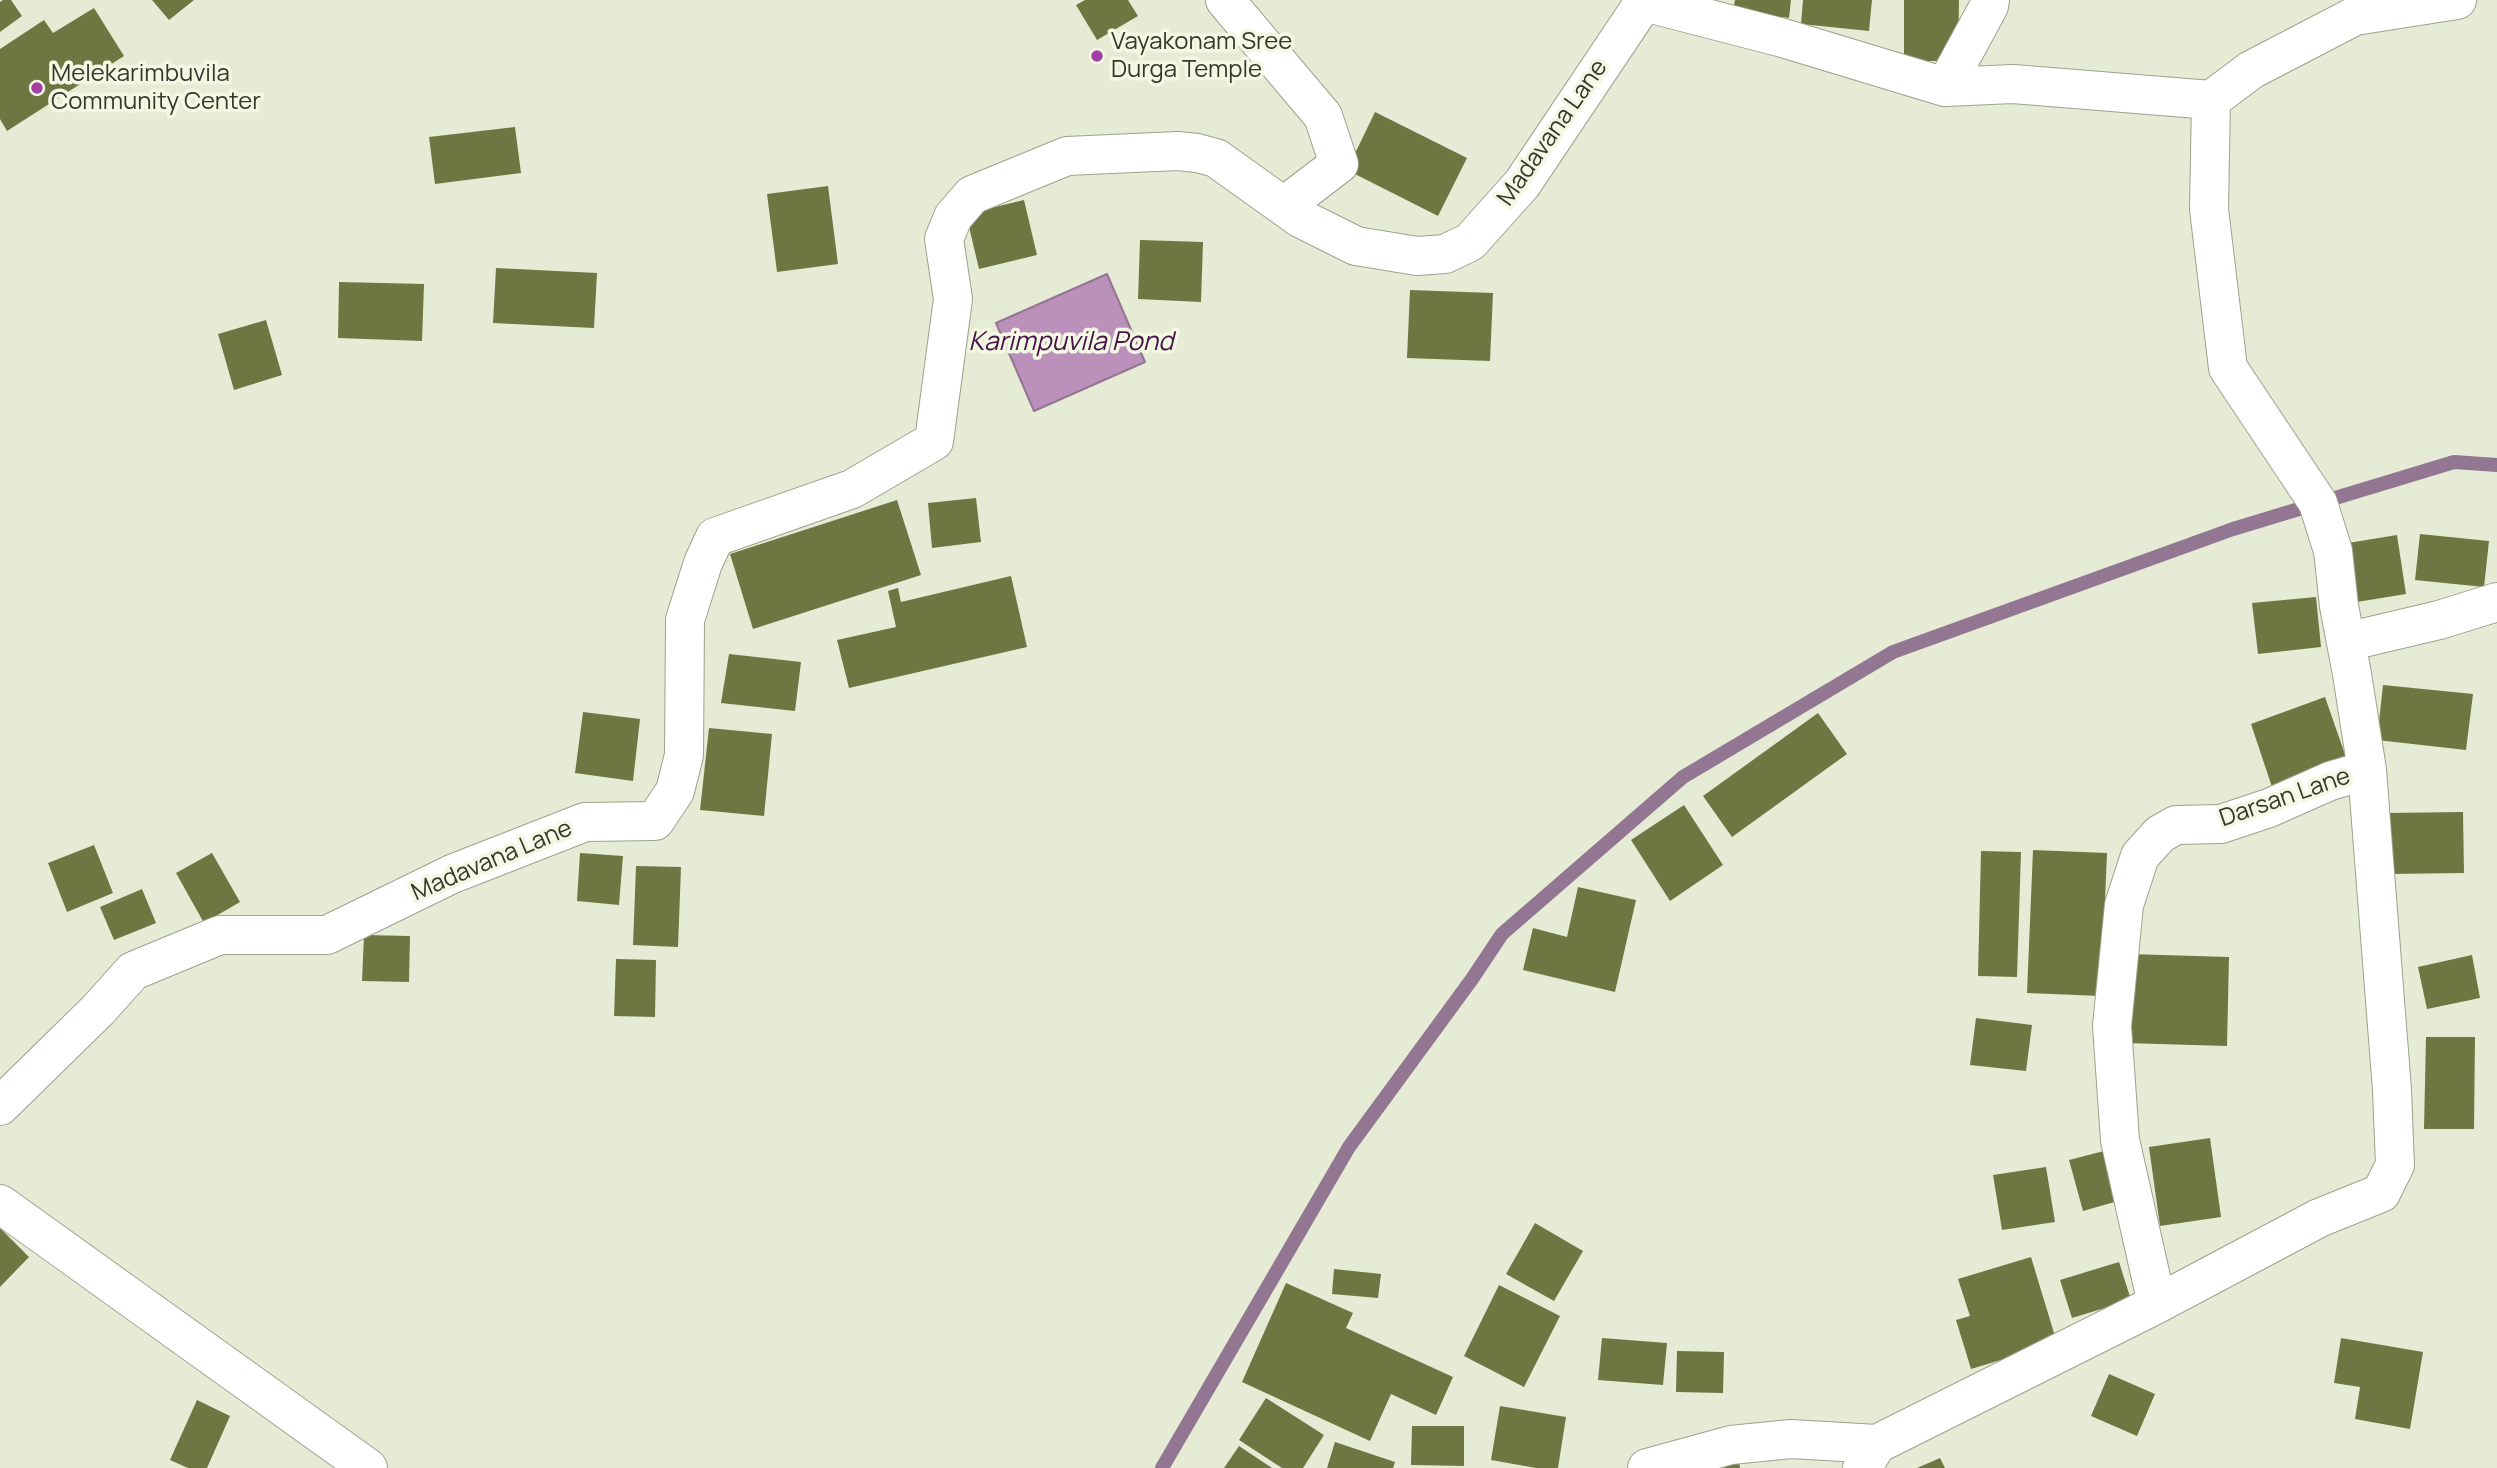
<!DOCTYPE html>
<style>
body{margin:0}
canvas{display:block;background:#e6ebd5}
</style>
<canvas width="2497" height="1468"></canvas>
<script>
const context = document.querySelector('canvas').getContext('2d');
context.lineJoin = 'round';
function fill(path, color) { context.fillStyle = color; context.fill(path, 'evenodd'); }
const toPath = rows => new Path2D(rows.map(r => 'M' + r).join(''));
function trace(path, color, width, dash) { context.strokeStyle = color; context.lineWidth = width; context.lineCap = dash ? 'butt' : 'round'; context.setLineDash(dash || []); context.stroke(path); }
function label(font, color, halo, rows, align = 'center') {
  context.font = font + ' Manrope,sans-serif'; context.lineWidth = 7; context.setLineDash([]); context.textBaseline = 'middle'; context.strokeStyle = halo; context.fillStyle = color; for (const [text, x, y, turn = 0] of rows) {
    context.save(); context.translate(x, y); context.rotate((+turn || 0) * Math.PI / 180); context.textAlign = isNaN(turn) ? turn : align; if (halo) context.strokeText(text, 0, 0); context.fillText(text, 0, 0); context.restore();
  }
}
const water = toPath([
 [1107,274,1145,362,1034,411,996,323,1107,274]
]);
fill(water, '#bb91bb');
trace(water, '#937691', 2);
trace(toPath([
 [1162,1468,1349,1147,1472,979,1502,934,1683,777,1893,652,2233,529,2454,462,2497,465]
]), '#937691', 14);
fill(toPath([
 [3,0,11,0,22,16,0,32,0,2],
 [152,0,194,0,169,20],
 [1085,0,1128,0,1138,16,1097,40,1076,5],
 [1735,0,1791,0,1789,18,1733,11],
 [1803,0,1872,0,1869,31,1801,24],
 [1904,0,1959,0,1958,61,1904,61],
 [94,8,124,56,7,131,0,119,0,49,44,20,53,33],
 [1375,112,1467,158,1438,216,1347,170],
 [515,127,521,173,435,184,429,137],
 [828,186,838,264,777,272,767,194],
 [1024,200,1037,255,979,269,966,214],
 [1140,240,1203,242,1201,302,1138,299],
 [496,268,597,273,594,328,493,323],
 [339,282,424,284,422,341,338,338],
 [1410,290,1493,293,1490,361,1407,358],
 [266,320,282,375,234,390,218,334],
 [976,498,981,542,932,548,928,503],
 [897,500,921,575,753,629,730,554],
 [2420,534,2489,541,2484,587,2415,580],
 [2397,535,2406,594,2357,602,2348,543],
 [1011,576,1027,647,849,688,837,640,896,627,888,591,898,588,901,602],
 [2316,597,2321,647,2258,654,2252,603],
 [729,654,801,662,795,711,721,703],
 [2383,685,2473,694,2466,750,2377,740],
 [2325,697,2348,763,2273,790,2251,724],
 [583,712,640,719,633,781,575,773],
 [1818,713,1847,754,1732,837,1703,796],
 [709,728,772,734,764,816,700,810],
 [1684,805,1723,865,1670,901,1631,840],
 [2463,812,2464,873,2388,874,2386,813],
 [94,845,113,893,67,912,48,863],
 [2033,850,2107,853,2101,996,2027,993],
 [1981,851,2021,852,2017,977,1978,976],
 [212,853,240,902,204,923,176,873],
 [580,853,623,856,619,905,577,901],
 [636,866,681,867,678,947,633,945],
 [1578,887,1636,900,1615,992,1523,970,1533,928,1567,937],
 [142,889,156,923,114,940,100,907],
 [364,935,410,936,409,982,362,981],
 [2128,954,2229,957,2227,1046,2125,1043],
 [2472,955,2480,998,2427,1009,2418,967],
 [616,959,656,960,655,1017,614,1016],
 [1976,1018,2032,1025,2026,1071,1970,1065],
 [2426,1037,2475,1037,2474,1129,2424,1129],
 [2210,1138,2221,1217,2160,1226,2149,1147],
 [2104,1151,2118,1201,2083,1211,2069,1160],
 [2046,1167,2055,1222,2002,1230,1993,1175],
 [1535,1223,1583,1251,1554,1301,1506,1274],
 [0,1228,29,1257,0,1287],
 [2031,1257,2057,1343,1971,1369,1956,1320,1970,1316,1958,1279],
 [2119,1262,2131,1300,2072,1318,2060,1280],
 [1334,1269,1381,1274,1378,1298,1332,1294],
 [1286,1283,1353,1313,1346,1328,1453,1377,1436,1415,1391,1394,1370,1441,1242,1382],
 [1499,1285,1560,1316,1524,1387,1464,1356],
 [1602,1338,1667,1343,1663,1385,1598,1380],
 [2341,1338,2423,1352,2410,1429,2355,1419,2360,1387,2334,1383],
 [1677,1351,1724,1352,1723,1393,1676,1392],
 [2109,1374,2155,1394,2137,1436,2091,1416],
 [1266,1398,1324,1435,1303,1468,1282,1468,1239,1440],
 [197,1400,230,1416,207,1468,188,1468,170,1460],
 [1500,1406,1566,1417,1558,1468,1536,1468,1491,1460],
 [1412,1426,1464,1426,1464,1466,1411,1465],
 [1335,1442,1395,1462,1393,1468,1327,1468],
 [1239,1446,1272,1468,1224,1468],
 [1738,1457,1740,1468,1689,1468],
 [1940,1458,1945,1468,1917,1468]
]), '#6e7742');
const street = toPath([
 [1225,0,1323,116,1339,164,1284,206],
 [1945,87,1989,6,1990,0],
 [2346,642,2439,620,2497,602],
 [0,1106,98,1010,133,971,220,935,327,935,452,874,585,822,655,821,675,791,684,755,685,620,703,563,715,537,852,489,934,441,953,299,944,239,953,217,972,195,1067,156,1178,151,1197,153,1216,158,1300,218,1356,246,1417,256,1445,254,1470,242,1522,184,1644,2,1783,38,1945,87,2013,84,2211,100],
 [0,1204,368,1468],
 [2157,1304,2120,1140,2112,1026,2124,905,2140,856,2160,834,2176,825,2221,824,2269,808,2330,781,2367,770,2352,674,2339,606,2333,551,2318,503,2228,368,2209,209,2211,100,2251,70,2355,16,2457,0],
 [1647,1468,1731,1445,1791,1439,1877,1444],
 [1862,1468,1877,1444,2157,1304,2319,1218,2381,1193,2395,1165,2392,1090,2367,770]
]);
trace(street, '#9da28d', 40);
trace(street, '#fff', 38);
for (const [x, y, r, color] of [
 [1097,56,7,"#a340a6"],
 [37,88,7,"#a340a6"]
]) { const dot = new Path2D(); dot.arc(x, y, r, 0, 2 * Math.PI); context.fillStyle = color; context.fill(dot); trace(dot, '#f3f8e2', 2.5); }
label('24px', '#36382f', '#f3f8e2', [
 ["Vayakonam Sree",1111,42],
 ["Durga Temple",1111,70],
 ["Melekarimbuvila",51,74],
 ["Community Center",51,102]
], 'left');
label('24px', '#36382f', '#f3f8e2', [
 ["Madavana Lane",1553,133,-55],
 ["Darsan Lane",2285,798,-19],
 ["Madavana Lane",492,861,-23]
]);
label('italic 26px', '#471349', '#f3f8e2', [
 ["Karimpuvila Pond",1071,343]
]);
</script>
